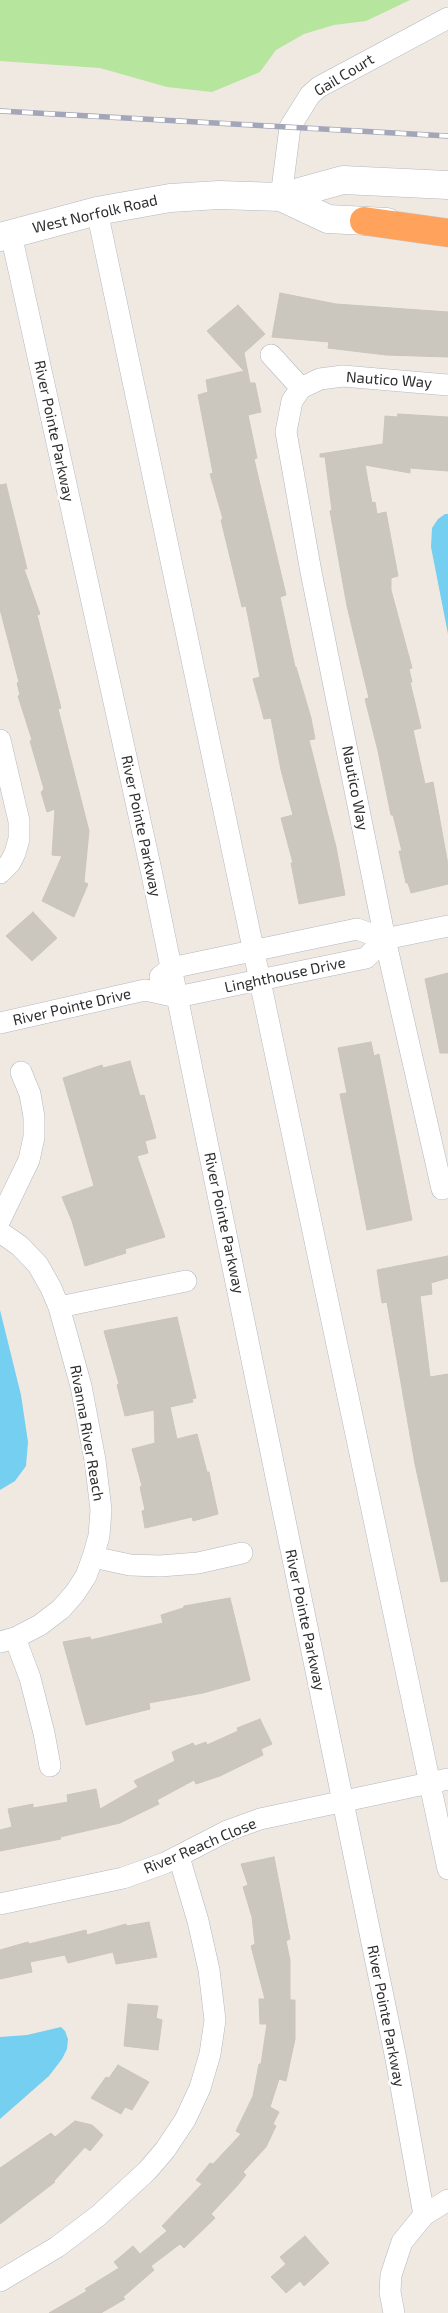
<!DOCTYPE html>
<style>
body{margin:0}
canvas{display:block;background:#efe9e1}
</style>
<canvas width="448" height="2313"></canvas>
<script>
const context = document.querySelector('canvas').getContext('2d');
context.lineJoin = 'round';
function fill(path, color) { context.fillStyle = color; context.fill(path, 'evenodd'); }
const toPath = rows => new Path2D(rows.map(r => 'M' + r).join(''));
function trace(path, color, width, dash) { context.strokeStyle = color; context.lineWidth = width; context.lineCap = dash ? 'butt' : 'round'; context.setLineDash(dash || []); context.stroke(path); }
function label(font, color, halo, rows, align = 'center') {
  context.font = font + ' "Exo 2",sans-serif'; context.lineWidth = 5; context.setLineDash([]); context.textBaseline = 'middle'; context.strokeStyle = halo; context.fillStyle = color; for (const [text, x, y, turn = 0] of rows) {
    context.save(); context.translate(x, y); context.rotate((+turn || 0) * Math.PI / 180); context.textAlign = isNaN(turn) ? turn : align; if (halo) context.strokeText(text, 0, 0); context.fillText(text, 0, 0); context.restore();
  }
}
fill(toPath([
 [0,0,410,0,366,21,334,25,304,34,276,50,260,72,212,92,167,87,100,68,0,61]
]), '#b6e59e');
fill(toPath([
 [445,514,448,514,448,634,431,547,432,528,438,519],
 [0,1310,21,1395,28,1442,26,1466,15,1481,0,1490],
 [61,2027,65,2031,68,2039,67,2049,62,2059,49,2076,0,2119,0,2037,27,2035]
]), '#75cff0');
const building = toPath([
 [280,293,336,304,448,312,448,357,386,355,328,348,329,342,272,337,280,293],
 [238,305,265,334,244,353,250,383,255,383,261,412,248,415,257,458,254,459,286,595,280,597,295,667,296,667,311,718,315,739,309,740,336,847,345,895,299,904,291,863,293,863,281,818,293,815,281,770,271,718,264,719,253,679,260,677,246,606,242,607,221,520,223,519,210,474,213,473,198,395,208,392,206,380,244,371,207,331,238,305],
 [398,414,448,417,448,471,410,468,410,473,365,465,372,503,375,502,377,514,386,512,398,576,391,578,391,590,412,668,409,669,412,682,410,682,421,728,413,730,425,784,433,782,448,865,448,884,411,893,408,883,406,883,399,851,402,851,393,815,391,815,378,751,365,699,369,698,347,606,330,511,332,510,325,457,320,457,320,454,383,444,385,416,397,417,398,414],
 [6,484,27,569,24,569,40,614,37,615,61,708,58,709,89,831,84,882,88,884,74,917,42,901,62,856,52,855,55,809,47,812,41,792,44,789,30,741,32,740,18,696,20,695,17,683,19,682,0,609,0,485,6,484],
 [33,912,57,938,32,961,6,936,33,912],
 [448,973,448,1053,440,1053,425,979,448,973],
 [371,1042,374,1056,379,1054,412,1220,367,1230,340,1094,347,1093,338,1048,371,1042],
 [130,1061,140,1096,144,1095,156,1138,145,1141,148,1153,137,1156,165,1237,125,1249,126,1253,85,1266,72,1221,62,1197,94,1186,63,1078,102,1065,103,1068,130,1061],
 [448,1256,448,1278,431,1283,432,1294,420,1296,430,1377,448,1374,448,1581,441,1582,415,1464,387,1302,382,1303,377,1270,448,1256],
 [177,1317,196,1398,192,1399,193,1402,170,1407,177,1439,197,1434,207,1472,209,1472,218,1514,193,1521,192,1517,145,1528,142,1511,145,1510,140,1487,142,1486,132,1449,155,1443,154,1410,125,1416,117,1385,119,1384,104,1331,177,1317],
 [230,1598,250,1680,203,1693,149,1703,150,1709,86,1725,63,1642,90,1637,91,1640,163,1623,161,1615,183,1608,184,1606,230,1598],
 [260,1719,272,1744,261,1749,263,1755,220,1776,196,1784,194,1780,157,1800,159,1804,120,1823,60,1837,61,1839,0,1851,0,1830,12,1827,8,1809,33,1804,33,1808,68,1802,67,1795,96,1789,100,1809,138,1787,134,1781,175,1761,172,1752,193,1743,195,1746,206,1742,207,1745,238,1731,237,1728,260,1719],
 [274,1857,290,1939,286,1941,290,1960,290,2000,295,2000,295,2039,286,2081,279,2079,270,2107,279,2112,273,2124,276,2126,266,2147,243,2172,246,2175,237,2186,211,2214,215,2218,184,2248,180,2244,151,2266,154,2270,123,2297,125,2299,101,2313,49,2313,87,2291,85,2289,119,2268,114,2262,133,2246,140,2254,167,2231,162,2226,202,2184,196,2180,210,2163,213,2164,241,2134,236,2131,253,2096,259,2064,261,2064,267,2024,260,2024,259,1999,265,1999,251,1946,255,1944,252,1917,243,1887,248,1885,241,1864,274,1857],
 [149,1922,157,1957,116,1964,113,1952,68,1963,65,1955,30,1962,32,1972,0,1979,0,1950,28,1942,29,1944,86,1930,87,1935,126,1924,127,1926,149,1922],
 [128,2004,158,2006,156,2018,162,2020,158,2050,124,2046,128,2004],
 [118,2065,149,2082,132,2110,125,2107,121,2114,91,2098,106,2077,109,2078,118,2065],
 [75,2121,92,2125,103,2135,90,2151,85,2147,54,2181,55,2182,0,2224,0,2168,51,2133,55,2137,75,2121],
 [305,2236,329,2263,304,2286,300,2281,286,2293,271,2277,286,2264,280,2257,305,2236]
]);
fill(building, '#cbc7bf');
trace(building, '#cbc5ba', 1);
const street = toPath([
 [281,197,290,127,310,95,319,87,448,18],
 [97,211,448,1869],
 [11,234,151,870,396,2059,424,2215],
 [271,355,301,388],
 [0,740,19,821,19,839,15,853,10,863,0,873],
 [160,977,171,968,357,929,385,939,448,926],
 [0,1023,145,990,177,997,366,958,385,939],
 [442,1189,385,939,311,572,286,432,292,401,301,388,320,379,343,376,448,385],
 [0,1220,29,1160,34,1137,34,1117,30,1094,21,1072],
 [0,1232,20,1246,38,1265,51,1288,59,1307,81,1386,95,1460,101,1510,99,1536,93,1557,86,1576,75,1593,61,1609,40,1625,15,1638,0,1642],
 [59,1307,186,1281],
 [93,1557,130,1565,160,1566,198,1563,242,1553],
 [15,1638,30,1678,44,1733,50,1766],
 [0,1904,123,1878,165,1863,227,1831,260,1819,448,1779],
 [0,2281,57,2247,98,2216,147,2171,165,2150,185,2120,200,2088,210,2054,215,2020,209,1970,198,1921,179,1857],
 [394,2313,390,2292,391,2275,402,2242,424,2215,448,2200]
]);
const secondary = toPath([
 [281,197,328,219,387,222],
 [0,237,97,211,170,198,219,195,281,197,343,180,448,185]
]);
const highway = toPath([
 [364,221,448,233]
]);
trace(street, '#b4b7c1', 22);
trace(secondary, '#b4b7c1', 29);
trace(highway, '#c9c9c9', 29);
trace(street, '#fff', 21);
trace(secondary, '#fff', 28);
trace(highway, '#ffa35c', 28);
const rail = toPath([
 [0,111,448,136]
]);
trace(rail, '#a3a6b8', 5.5);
trace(rail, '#fff', 4, [11]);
label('15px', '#2e2e2e', '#fff', [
 ["Gail Court",344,75,-31],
 ["West Norfolk Road",95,214,-13],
 ["Nautico Way",389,380,4],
 ["River Pointe Parkway",54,431,78],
 ["Nautico Way",355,788,79],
 ["River Pointe Parkway",141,826,78],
 ["Linghthouse Drive",285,975,-12],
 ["River Pointe Drive",72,1007,-13],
 ["River Pointe Parkway",224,1223,78],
 ["Rivanna River Reach",87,1433,80],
 ["River Pointe Parkway",305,1620,78],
 ["River Reach Close",200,1846,-23],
 ["River Pointe Parkway",386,2016,79]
]);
</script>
